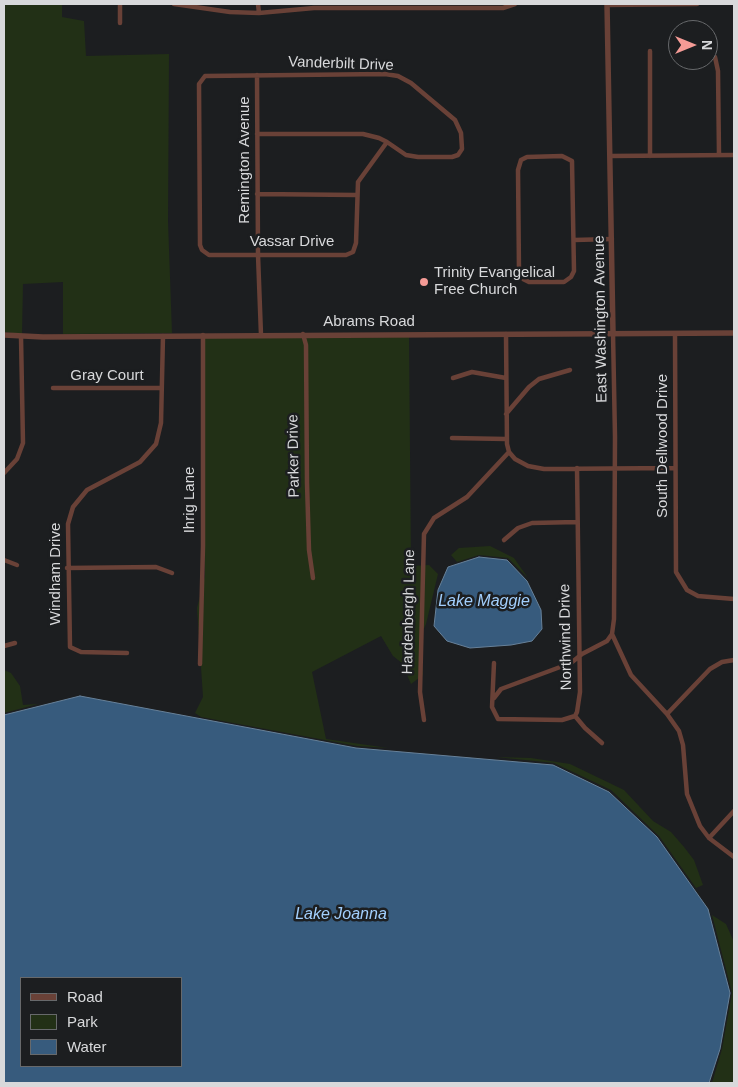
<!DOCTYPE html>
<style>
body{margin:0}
#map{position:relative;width:738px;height:1087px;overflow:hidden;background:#1c1e20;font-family:Helvetica,sans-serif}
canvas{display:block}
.frame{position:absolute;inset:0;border:5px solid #d8d9db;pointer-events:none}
.legend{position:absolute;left:20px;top:977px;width:162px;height:90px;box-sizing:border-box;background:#1c1e20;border:1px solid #67696b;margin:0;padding:6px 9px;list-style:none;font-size:15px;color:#d8d9db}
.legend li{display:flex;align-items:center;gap:10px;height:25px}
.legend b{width:25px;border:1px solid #67696b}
.north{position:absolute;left:668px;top:20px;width:50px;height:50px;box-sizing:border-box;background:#1c1e20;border:1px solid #67696b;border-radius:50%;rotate:90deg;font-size:14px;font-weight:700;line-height:20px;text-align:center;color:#d8d9db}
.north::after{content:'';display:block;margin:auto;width:18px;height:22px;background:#f59b96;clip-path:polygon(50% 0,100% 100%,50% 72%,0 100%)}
</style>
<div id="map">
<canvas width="738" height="1087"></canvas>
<div class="frame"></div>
<ul class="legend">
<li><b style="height:6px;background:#694137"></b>Road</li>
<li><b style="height:14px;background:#223016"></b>Park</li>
<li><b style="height:14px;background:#375b7d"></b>Water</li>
</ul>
<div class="north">N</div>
</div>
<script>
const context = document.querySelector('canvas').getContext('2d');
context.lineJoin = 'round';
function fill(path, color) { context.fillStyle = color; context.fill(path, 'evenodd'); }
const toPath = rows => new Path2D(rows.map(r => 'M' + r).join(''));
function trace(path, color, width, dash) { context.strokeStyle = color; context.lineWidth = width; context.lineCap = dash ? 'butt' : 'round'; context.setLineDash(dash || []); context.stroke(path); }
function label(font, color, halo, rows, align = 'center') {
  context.font = font + ' Helvetica,sans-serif'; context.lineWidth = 5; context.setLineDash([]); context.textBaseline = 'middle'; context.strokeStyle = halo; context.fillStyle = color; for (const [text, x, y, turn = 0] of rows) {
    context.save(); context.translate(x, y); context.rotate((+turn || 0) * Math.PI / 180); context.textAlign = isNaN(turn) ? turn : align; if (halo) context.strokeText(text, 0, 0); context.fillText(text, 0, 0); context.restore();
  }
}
fill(toPath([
 [4,4,62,4,62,17,84,21,86,56,169,54,168,221,172,333,63,334,63,282,23,284,22,334,4,332],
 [409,337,411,566,429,565,438,574,426,624,420,637,423,675,411,684,402,663,393,656,381,636,312,672,326,739,388,748,357,746,201,717,195,713,203,697,197,608,205,576,202,338],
 [490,546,514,558,528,578,508,558,479,555,457,562,451,555,459,548],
 [4,670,11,673,20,686,23,705,38,704,4,713],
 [496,757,531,758,570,764,624,790,653,821,671,832,684,847,694,860,703,885,696,888,659,836,611,790,554,763],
 [712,915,726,924,734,942,734,1083,712,1083,722,1049,732,993]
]), '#223016');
const water = toPath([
 [479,557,507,560,527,581,541,610,542,629,532,641,511,645,470,648,447,641,434,626,438,590,448,567,479,557],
 [80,696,356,748,553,765,609,792,657,837,708,909,730,993,720,1049,709,1083,4,1083,4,715,80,696],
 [21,978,181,978,181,1066,21,1066,21,978]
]);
fill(water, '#375b7d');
trace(water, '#678199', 1);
trace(toPath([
 [120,4,120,23],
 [174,4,230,12,259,13,314,8,503,8,515,4],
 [258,4,259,13],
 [607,5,697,4],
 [650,51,650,156],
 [715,57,718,71,719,155],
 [257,75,258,255,261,335],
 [257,134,363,134,379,138,387,142,406,155,418,157,452,157,458,155,462,149,461,133,455,120,411,83,398,76,385,74,205,76,199,84,200,245,202,250,209,255,346,255,353,252,356,243,358,182,387,142],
 [610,156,734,155],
 [527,157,562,156,572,161,574,271,571,277,564,282,529,282,523,279,519,272,518,170,521,160,527,157],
 [257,194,356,195],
 [574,240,612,239],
 [303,334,306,345,307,483,309,550,313,578],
 [506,334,507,444,509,452,515,459,528,466,544,469,675,468],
 [675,334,676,572,687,590,698,596,734,599],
 [453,378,472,372,506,378],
 [53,388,161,388],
 [506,414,529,387,539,379,570,370],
 [452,438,506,439],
 [4,473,17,459,23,443,21,337],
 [504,540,518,528,532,523,577,522],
 [4,560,17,565],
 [67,568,156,567,172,573],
 [612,634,631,675,667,714,679,731,683,745,687,794,700,826,709,838,734,857],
 [4,646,15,643],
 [127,653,81,652,70,647,68,524,73,507,87,490,140,462,156,444,161,423,163,336],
 [494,663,492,707,498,719,562,720,575,716],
 [200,664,203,546,203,335],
 [494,698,501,689,571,663,582,654,607,641,612,634,614,619,615,437,613,333],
 [667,714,710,669,722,662,734,660],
 [575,716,577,712,580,692,577,468],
 [575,716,585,728,602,743],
 [424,720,420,692,424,534,434,518,467,497,509,452],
 [709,838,734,811]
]), '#694137', 4.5);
trace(toPath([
 [607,4,613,333],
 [4,335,43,337,734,333]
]), '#694137', 5.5);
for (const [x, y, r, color] of [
 [424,282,5,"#f59b96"]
]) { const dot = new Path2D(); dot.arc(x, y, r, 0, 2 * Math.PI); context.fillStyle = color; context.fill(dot); trace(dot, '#1c1e20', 2); }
label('15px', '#d8d9db', '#1c1e20', [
 ["Vanderbilt Drive",341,64,2],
 ["Remington Avenue",245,160,-90],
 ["Vassar Drive",292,242],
 ["East Washington Avenue",601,319,-91],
 ["Abrams Road",369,322],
 ["Gray Court",107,376],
 ["South Dellwood Drive",663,446,-90],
 ["Parker Drive",294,456,-91],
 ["Ihrig Lane",190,500,-90],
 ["Windham Drive",56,574,-90],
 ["Hardenbergh Lane",409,612,-89],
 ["Northwind Drive",566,637,-91]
]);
label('15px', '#d8d9db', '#1c1e20', [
 ["Trinity Evangelical",434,273],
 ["Free Church",434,290]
], 'left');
label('italic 16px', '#a2cffd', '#1c1e20', [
 ["Lake Maggie",484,602],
 ["Lake Joanna",341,915]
]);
</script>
